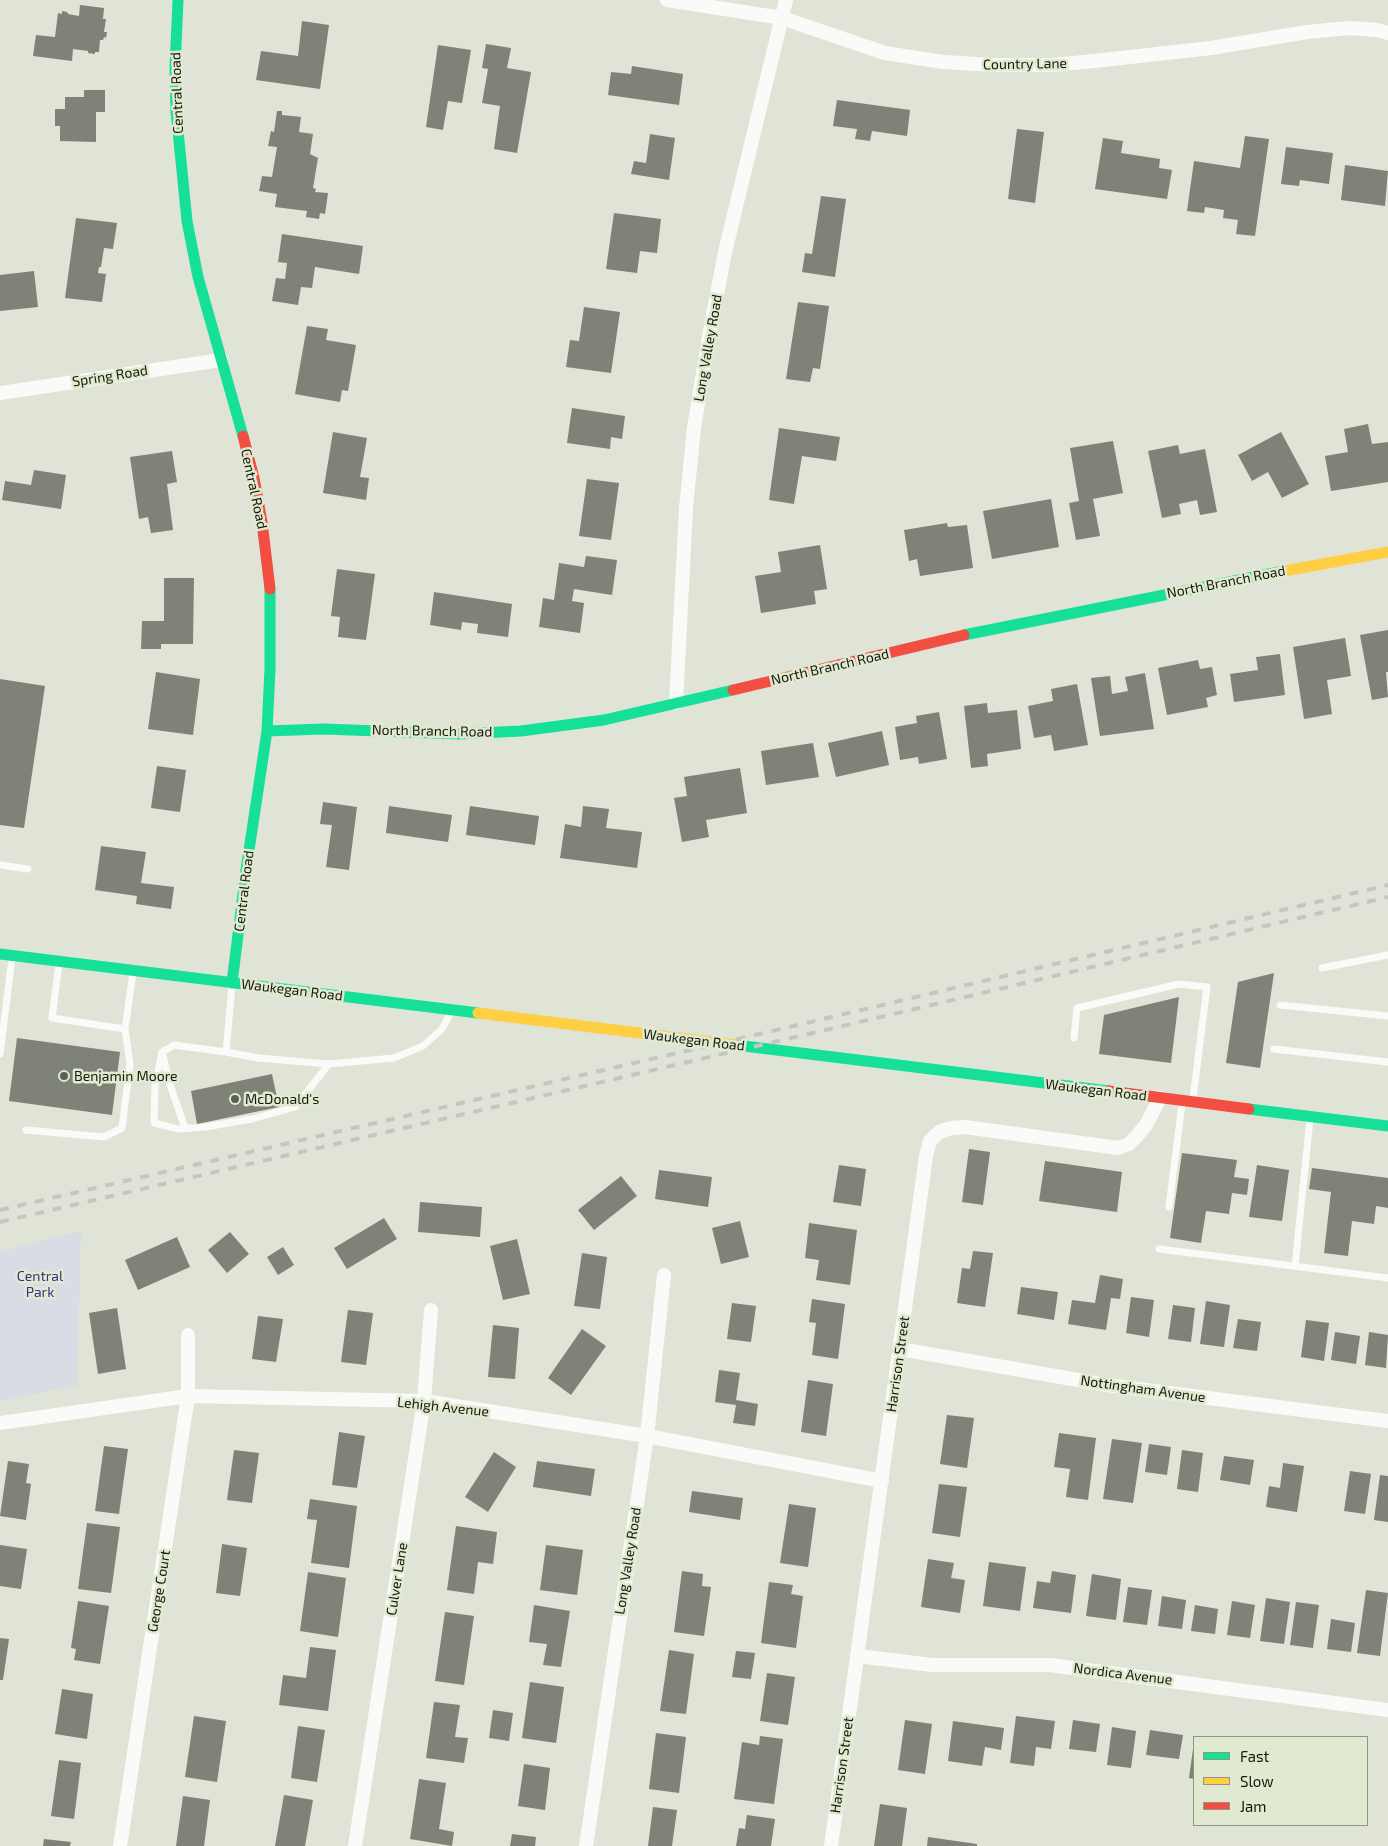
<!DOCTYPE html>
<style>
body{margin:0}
#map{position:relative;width:1388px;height:1846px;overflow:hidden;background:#dfe4d6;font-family:"Exo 2",sans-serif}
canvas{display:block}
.legend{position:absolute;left:1193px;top:1736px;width:175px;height:90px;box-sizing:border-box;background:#e1ead0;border:1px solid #8f9683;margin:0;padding:6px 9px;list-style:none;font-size:15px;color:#15180f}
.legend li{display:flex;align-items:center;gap:10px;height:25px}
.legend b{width:25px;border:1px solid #8f9683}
</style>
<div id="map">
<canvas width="1388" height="1846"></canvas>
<ul class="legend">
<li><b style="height:6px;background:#16e098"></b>Fast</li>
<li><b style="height:6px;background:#ffcf43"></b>Slow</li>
<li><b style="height:6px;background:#f24e42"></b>Jam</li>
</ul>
</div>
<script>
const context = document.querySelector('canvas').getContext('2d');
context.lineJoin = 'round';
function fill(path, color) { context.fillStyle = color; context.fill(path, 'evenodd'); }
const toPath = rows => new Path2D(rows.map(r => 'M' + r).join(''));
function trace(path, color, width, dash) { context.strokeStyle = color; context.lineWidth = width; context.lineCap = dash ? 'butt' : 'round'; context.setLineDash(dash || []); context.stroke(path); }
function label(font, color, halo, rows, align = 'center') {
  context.font = font + ' "Exo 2",sans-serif'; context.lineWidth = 5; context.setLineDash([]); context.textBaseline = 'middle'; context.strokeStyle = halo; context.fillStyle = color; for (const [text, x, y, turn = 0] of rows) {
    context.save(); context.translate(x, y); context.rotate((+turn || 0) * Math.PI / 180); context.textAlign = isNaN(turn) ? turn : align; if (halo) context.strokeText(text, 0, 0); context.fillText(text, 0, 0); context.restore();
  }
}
fill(toPath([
 [81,1231,77,1385,0,1401,0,1252]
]), '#d7dce5');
fill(toPath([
 [80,5,104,8,103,19,106,19,104,32,107,32,106,38,104,37,103,40,100,40,99,52,95,52,95,54,88,53,88,51,73,49,72,61,33,56,36,35,55,37,58,13,62,14,62,11,67,12,68,14,79,16],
 [302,21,329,25,320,89,256,80,261,51,298,56],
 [486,44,511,48,507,68,531,72,517,153,494,149,500,106,482,103,488,69,482,68],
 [438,45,471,50,462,103,448,101,443,130,426,127],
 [632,66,683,74,679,105,608,95,611,72,631,74],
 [84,90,105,90,105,112,96,112,96,142,60,141,60,126,55,126,55,109,65,109,65,97,84,97],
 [837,100,910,110,907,136,872,131,870,141,855,139,857,129,833,126],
 [277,111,282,111,282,115,301,117,299,132,313,134,310,154,318,158,313,188,316,189,315,192,328,193,325,214,320,213,319,219,306,217,307,211,275,207,277,194,259,191,262,176,272,177,277,147,268,146,271,131,274,132],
 [1017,129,1044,132,1035,203,1008,199],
 [650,134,675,138,669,180,631,174,634,161,646,163],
 [1245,136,1269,139,1255,236,1236,234,1238,220,1223,218,1224,210,1205,207,1204,213,1187,211,1194,161,1240,168],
 [1103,138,1123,141,1121,153,1160,159,1159,168,1172,170,1167,199,1095,189],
 [1286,147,1333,153,1329,184,1300,180,1299,186,1281,184],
 [1345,165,1388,171,1385,206,1341,200],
 [821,196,846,199,835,277,802,272,805,253,812,254],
 [614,213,661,219,657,253,640,251,637,273,606,269],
 [76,218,117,223,113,249,104,248,101,267,99,267,98,273,106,274,102,302,65,298],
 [282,234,363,246,359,274,315,267,312,288,301,287,298,305,272,301,276,278,285,279,287,263,278,262],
 [34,271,38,307,0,311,0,275],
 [798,302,829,306,820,369,813,368,810,382,786,379],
 [584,307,620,312,611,373,566,367,570,340,579,341],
 [307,326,328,329,326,340,356,345,348,391,342,390,340,402,295,394],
 [572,408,625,416,622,439,611,437,610,449,567,443],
 [1368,424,1372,444,1388,442,1388,482,1331,491,1325,456,1348,452,1344,429],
 [779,428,840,437,836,461,802,456,794,504,769,500],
 [333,432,367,438,360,477,369,478,366,500,323,493],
 [1281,432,1309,484,1282,498,1268,472,1252,481,1238,455],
 [1113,441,1123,493,1093,499,1100,536,1076,540,1069,503,1079,501,1070,448],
 [1178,445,1180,454,1205,449,1217,512,1200,515,1197,500,1179,504,1181,514,1162,518,1148,451],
 [172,451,177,482,167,484,173,530,151,533,148,517,139,519,130,457],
 [34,470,66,475,61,509,2,500,5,481,31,485],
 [587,479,619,483,611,540,579,536],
 [1051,499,1059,547,992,559,983,511],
 [947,523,948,527,967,525,973,568,920,576,917,559,909,561,904,530],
 [820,545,827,589,814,591,816,604,761,613,755,576,781,572,778,552],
 [586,556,617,560,612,595,574,589,572,601,584,603,580,633,539,627,543,598,554,600,559,563,584,567],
 [337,569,375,574,366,640,338,637,340,617,331,616],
 [164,578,194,578,193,644,161,644,161,649,141,649,142,621,164,621],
 [434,592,512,604,508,637,477,633,478,624,462,622,461,630,430,625],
 [1388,630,1388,672,1386,672,1388,697,1372,700,1360,635],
 [1345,638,1351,676,1327,680,1332,714,1304,719,1293,647],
 [1280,654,1285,695,1234,702,1230,674,1258,670,1256,657],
 [1198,660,1200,669,1212,667,1217,695,1206,698,1208,707,1167,715,1158,668],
 [156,672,200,679,193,735,148,729],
 [1145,673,1154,729,1100,736,1091,678,1110,676,1112,694,1128,691,1125,677],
 [0,679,45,686,24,828,0,825],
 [1077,684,1088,745,1054,751,1051,735,1034,738,1028,706,1053,701,1051,689],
 [987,703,988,713,1017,710,1021,749,987,754,988,766,971,768,964,706],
 [939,712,947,759,919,764,918,757,900,760,895,727,917,723,916,716],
 [882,731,889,765,836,777,828,743],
 [813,743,819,777,766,785,761,751],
 [157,766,186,770,180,812,151,808],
 [740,768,747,813,706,820,709,837,682,842,674,798,687,796,684,777],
 [323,802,357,807,349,870,326,867,332,825,320,824],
 [389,806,452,815,448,842,386,833],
 [470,806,539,816,535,845,466,835],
 [583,806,609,809,606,828,642,832,637,868,560,858,565,824,581,827],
 [101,846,146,852,141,883,174,887,171,909,136,904,137,896,95,890],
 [1274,973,1260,1068,1226,1063,1238,982],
 [1179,997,1171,1063,1099,1054,1104,1015],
 [17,1038,120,1052,112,1115,9,1101],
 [272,1074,279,1107,197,1124,191,1091],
 [969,1149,990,1152,983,1205,962,1202],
 [1182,1153,1237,1160,1234,1177,1249,1179,1247,1195,1232,1193,1229,1214,1206,1211,1201,1243,1170,1238],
 [1045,1161,1122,1172,1117,1212,1039,1201],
 [839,1165,866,1169,861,1206,833,1202],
 [1257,1165,1289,1170,1282,1221,1249,1217],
 [1312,1168,1388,1178,1388,1208,1376,1206,1374,1224,1352,1221,1348,1256,1324,1253,1331,1192,1309,1189],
 [659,1170,712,1177,708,1207,655,1199],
 [621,1176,637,1196,594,1230,578,1210],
 [420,1202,482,1207,480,1237,418,1232],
 [384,1218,397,1239,347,1269,334,1248],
 [740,1221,749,1257,721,1264,712,1228],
 [809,1223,857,1230,850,1285,816,1280,819,1260,805,1258],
 [230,1232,249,1254,227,1273,208,1250],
 [177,1237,190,1267,138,1290,125,1260],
 [517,1239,530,1294,503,1300,490,1246],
 [283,1247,294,1265,278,1275,267,1257],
 [973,1251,993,1253,985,1307,957,1303,962,1268,970,1269],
 [582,1253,607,1257,600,1309,574,1306],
 [1100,1275,1123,1279,1120,1299,1111,1298,1106,1330,1068,1324,1072,1300,1095,1303],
 [1021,1287,1058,1292,1054,1320,1017,1314],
 [1131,1297,1154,1300,1149,1337,1126,1333],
 [812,1299,845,1304,838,1359,812,1355,816,1323,809,1322],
 [1206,1301,1230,1305,1224,1347,1200,1344],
 [732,1303,756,1306,751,1342,727,1339],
 [1173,1305,1195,1308,1191,1342,1168,1339],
 [117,1308,126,1369,98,1374,89,1313],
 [348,1310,373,1313,366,1365,341,1362],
 [258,1316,283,1319,276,1362,252,1359],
 [1238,1319,1261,1322,1257,1351,1233,1348],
 [1306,1320,1329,1323,1324,1361,1301,1357],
 [493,1325,519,1328,515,1379,488,1377],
 [582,1329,606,1346,571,1395,548,1378],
 [1335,1332,1360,1336,1356,1364,1331,1360],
 [1369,1332,1388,1335,1386,1368,1365,1365],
 [719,1370,740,1373,736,1400,758,1404,755,1426,733,1423,736,1405,715,1402],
 [808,1380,833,1384,826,1436,801,1432],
 [947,1415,974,1418,967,1468,940,1464],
 [339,1432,365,1436,357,1488,332,1485],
 [1059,1433,1096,1438,1088,1500,1066,1497,1070,1469,1054,1467],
 [1112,1439,1142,1443,1133,1503,1103,1499],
 [1149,1444,1171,1447,1167,1475,1145,1472],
 [104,1446,128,1449,119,1514,95,1511],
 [234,1450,259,1453,252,1503,227,1500],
 [1182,1450,1203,1453,1198,1492,1177,1489],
 [494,1452,516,1467,488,1512,465,1497],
 [1224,1456,1254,1460,1250,1485,1220,1480],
 [8,1461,29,1464,26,1483,31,1484,26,1520,0,1516],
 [537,1461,595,1469,591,1496,533,1487],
 [1283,1463,1304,1466,1297,1512,1266,1507,1269,1486,1280,1488],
 [1350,1471,1371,1474,1365,1514,1344,1511],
 [1380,1475,1388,1476,1388,1522,1374,1520],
 [939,1484,967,1487,960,1537,932,1533],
 [692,1491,743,1498,740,1520,689,1512],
 [310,1499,357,1506,349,1568,311,1563,317,1520,307,1519],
 [789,1504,816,1508,808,1567,780,1563],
 [87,1523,120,1527,111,1593,78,1589],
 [456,1526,497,1532,493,1564,478,1562,474,1594,447,1590],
 [222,1544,247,1548,240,1596,216,1593],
 [0,1545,27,1549,21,1589,0,1586],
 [546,1545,583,1550,577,1595,540,1590],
 [928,1559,954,1563,951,1578,965,1580,960,1613,921,1607],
 [989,1562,1026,1567,1020,1611,983,1606],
 [682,1571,703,1574,702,1586,711,1587,704,1636,674,1632],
 [1052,1571,1076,1575,1071,1613,1033,1608,1037,1581,1050,1583],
 [308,1572,346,1578,338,1637,300,1631],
 [1092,1574,1121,1579,1116,1620,1086,1616],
 [769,1582,793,1585,791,1594,803,1596,796,1648,761,1643],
 [1128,1587,1152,1590,1147,1625,1123,1622],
 [1366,1590,1388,1593,1380,1656,1357,1653],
 [1162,1596,1186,1600,1182,1629,1158,1626],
 [1266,1598,1290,1602,1284,1644,1260,1641],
 [78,1601,109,1606,100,1664,74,1660,76,1649,71,1648],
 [1232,1601,1255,1605,1250,1638,1227,1635],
 [1296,1602,1319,1605,1313,1648,1290,1645],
 [534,1605,570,1611,561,1667,543,1665,547,1644,529,1642],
 [1195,1605,1218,1609,1215,1634,1191,1631],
 [445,1612,474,1616,464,1685,435,1681],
 [1331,1619,1355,1623,1351,1652,1327,1649],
 [0,1638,9,1639,3,1680,0,1680],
 [310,1647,336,1650,328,1711,279,1705,283,1675,306,1678],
 [669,1650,694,1654,686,1714,660,1711],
 [736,1651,755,1653,751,1679,732,1677],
 [767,1673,795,1677,788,1725,760,1721],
 [530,1682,564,1687,556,1743,522,1738],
 [62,1689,93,1694,87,1739,55,1734],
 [434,1702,460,1705,455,1737,468,1738,464,1763,426,1758],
 [493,1710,513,1713,509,1741,489,1738],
 [194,1716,226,1721,217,1782,185,1777],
 [1016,1716,1055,1721,1051,1749,1036,1747,1034,1766,1010,1763],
 [905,1720,932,1724,925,1774,898,1770],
 [1073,1720,1100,1724,1096,1752,1069,1749],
 [953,1721,1004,1728,1001,1750,985,1747,982,1766,948,1761],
 [298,1726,325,1730,317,1782,291,1778],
 [1112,1727,1136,1731,1131,1768,1107,1765],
 [1150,1730,1183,1735,1179,1759,1146,1755],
 [656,1733,686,1737,679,1793,649,1789],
 [760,1736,783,1739,774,1804,734,1799,742,1742,759,1745],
 [1193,1749,1194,1749,1194,1779,1189,1778],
 [59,1760,81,1763,74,1819,51,1816],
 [524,1764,550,1768,545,1810,518,1806],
 [419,1779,446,1783,439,1829,454,1832,452,1846,410,1839],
 [284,1795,313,1800,305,1846,275,1846],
 [183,1796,210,1800,204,1846,176,1846],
 [880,1804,907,1808,902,1846,874,1846],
 [653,1807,677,1810,672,1846,648,1846],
 [747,1815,775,1819,771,1846,736,1846,739,1828,745,1829],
 [512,1834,536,1837,535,1846,510,1846],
 [928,1837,977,1844,977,1846,927,1846],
 [44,1839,71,1842,70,1846,43,1846]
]), '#7e8277');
trace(toPath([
 [0,865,28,869],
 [59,964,52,1018,125,1029,133,973],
 [1322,968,1388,955],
 [232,985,226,1052,174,1045,162,1052,155,1087,154,1123,178,1129,205,1127,252,1119,295,1107,329,1064],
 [1280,1005,1388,1016],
 [1074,1038,1077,1008,1179,984,1207,987,1193,1099],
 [1274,1049,1388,1062],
 [226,1052,258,1058,329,1064,394,1058,423,1046,442,1029,450,1014],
 [0,1054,12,958],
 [163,1055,169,1082,185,1128],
 [26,1130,104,1137,122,1128,130,1064,125,1029],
 [1169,1207,1182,1104],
 [1159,1249,1388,1278],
 [1295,1266,1310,1119]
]), '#fafbf9', 7);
trace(toPath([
 [667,0,782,18,885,53,943,62,994,65,1052,65,1094,61,1211,48,1307,32,1349,28,1377,30,1388,33],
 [0,393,221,360],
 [676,703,686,508,694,428,709,336,725,252,786,0],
 [900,1349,1107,1385,1388,1421],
 [0,1423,188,1396,424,1401,647,1436,882,1481],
 [857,1656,932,1665,1050,1665,1388,1710],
 [120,1846,188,1396,188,1335],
 [355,1846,424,1401,431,1310],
 [586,1846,647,1436,664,1275],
 [831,1846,926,1156,930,1141,939,1132,951,1128,965,1127,1118,1148,1129,1144,1136,1137,1146,1125,1160,1098]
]), '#fafbf9', 14);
trace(toPath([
 [178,0,175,68,176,111,187,221,198,277,243,436],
 [964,635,1279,572],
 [267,731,324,729,459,734,521,731,604,720,733,690],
 [0,954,478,1013],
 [232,983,246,870,267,731,270,669,270,589],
 [736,1045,1109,1091],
 [1249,1109,1388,1126]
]), '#16e098', 11);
trace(toPath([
 [1279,572,1388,552],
 [478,1013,736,1045]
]), '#ffcf43', 11);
trace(toPath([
 [243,436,254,478,262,522,270,589],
 [733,690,964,635],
 [1109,1091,1249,1109]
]), '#f24e42', 11);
trace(toPath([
 [0,1210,798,1025,1388,885],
 [0,1222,830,1029,1388,897]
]), '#c5c6c2', 4, [9, 9]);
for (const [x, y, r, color] of [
 [64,1076,5,"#5c5f55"],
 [235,1099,5,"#5c5f55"]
]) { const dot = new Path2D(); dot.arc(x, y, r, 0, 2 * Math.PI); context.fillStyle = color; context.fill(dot); trace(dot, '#e1ead0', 2); }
label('14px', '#15180f', '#e1ead0', [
 ["Country Lane",1025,64,-1],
 ["Central Road",177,93,-92],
 ["Long Valley Road",708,348,-80],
 ["Spring Road",110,376,-9],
 ["Central Road",254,489,78],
 ["North Branch Road",1226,582,-11],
 ["North Branch Road",830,667,-13],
 ["North Branch Road",432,731,1],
 ["Central Road",244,891,-83],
 ["Waukegan Road",292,990,7],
 ["Waukegan Road",694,1040,7],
 ["Waukegan Road",1096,1090,7],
 ["Harrison Street",898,1364,-82],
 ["Nottingham Avenue",1143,1389,8],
 ["Lehigh Avenue",443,1407,6],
 ["Long Valley Road",628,1561,-81],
 ["Culver Lane",397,1579,-81],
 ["George Court",159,1591,-81],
 ["Nordica Avenue",1123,1674,7],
 ["Harrison Street",842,1765,-82]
]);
label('14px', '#15180f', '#e1ead0', [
 ["Benjamin Moore",74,1076],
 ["McDonald's",245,1099]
], 'left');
label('14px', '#363386', '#e1ead0', [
 ["Central",40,1276],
 ["Park",40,1292]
]);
</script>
